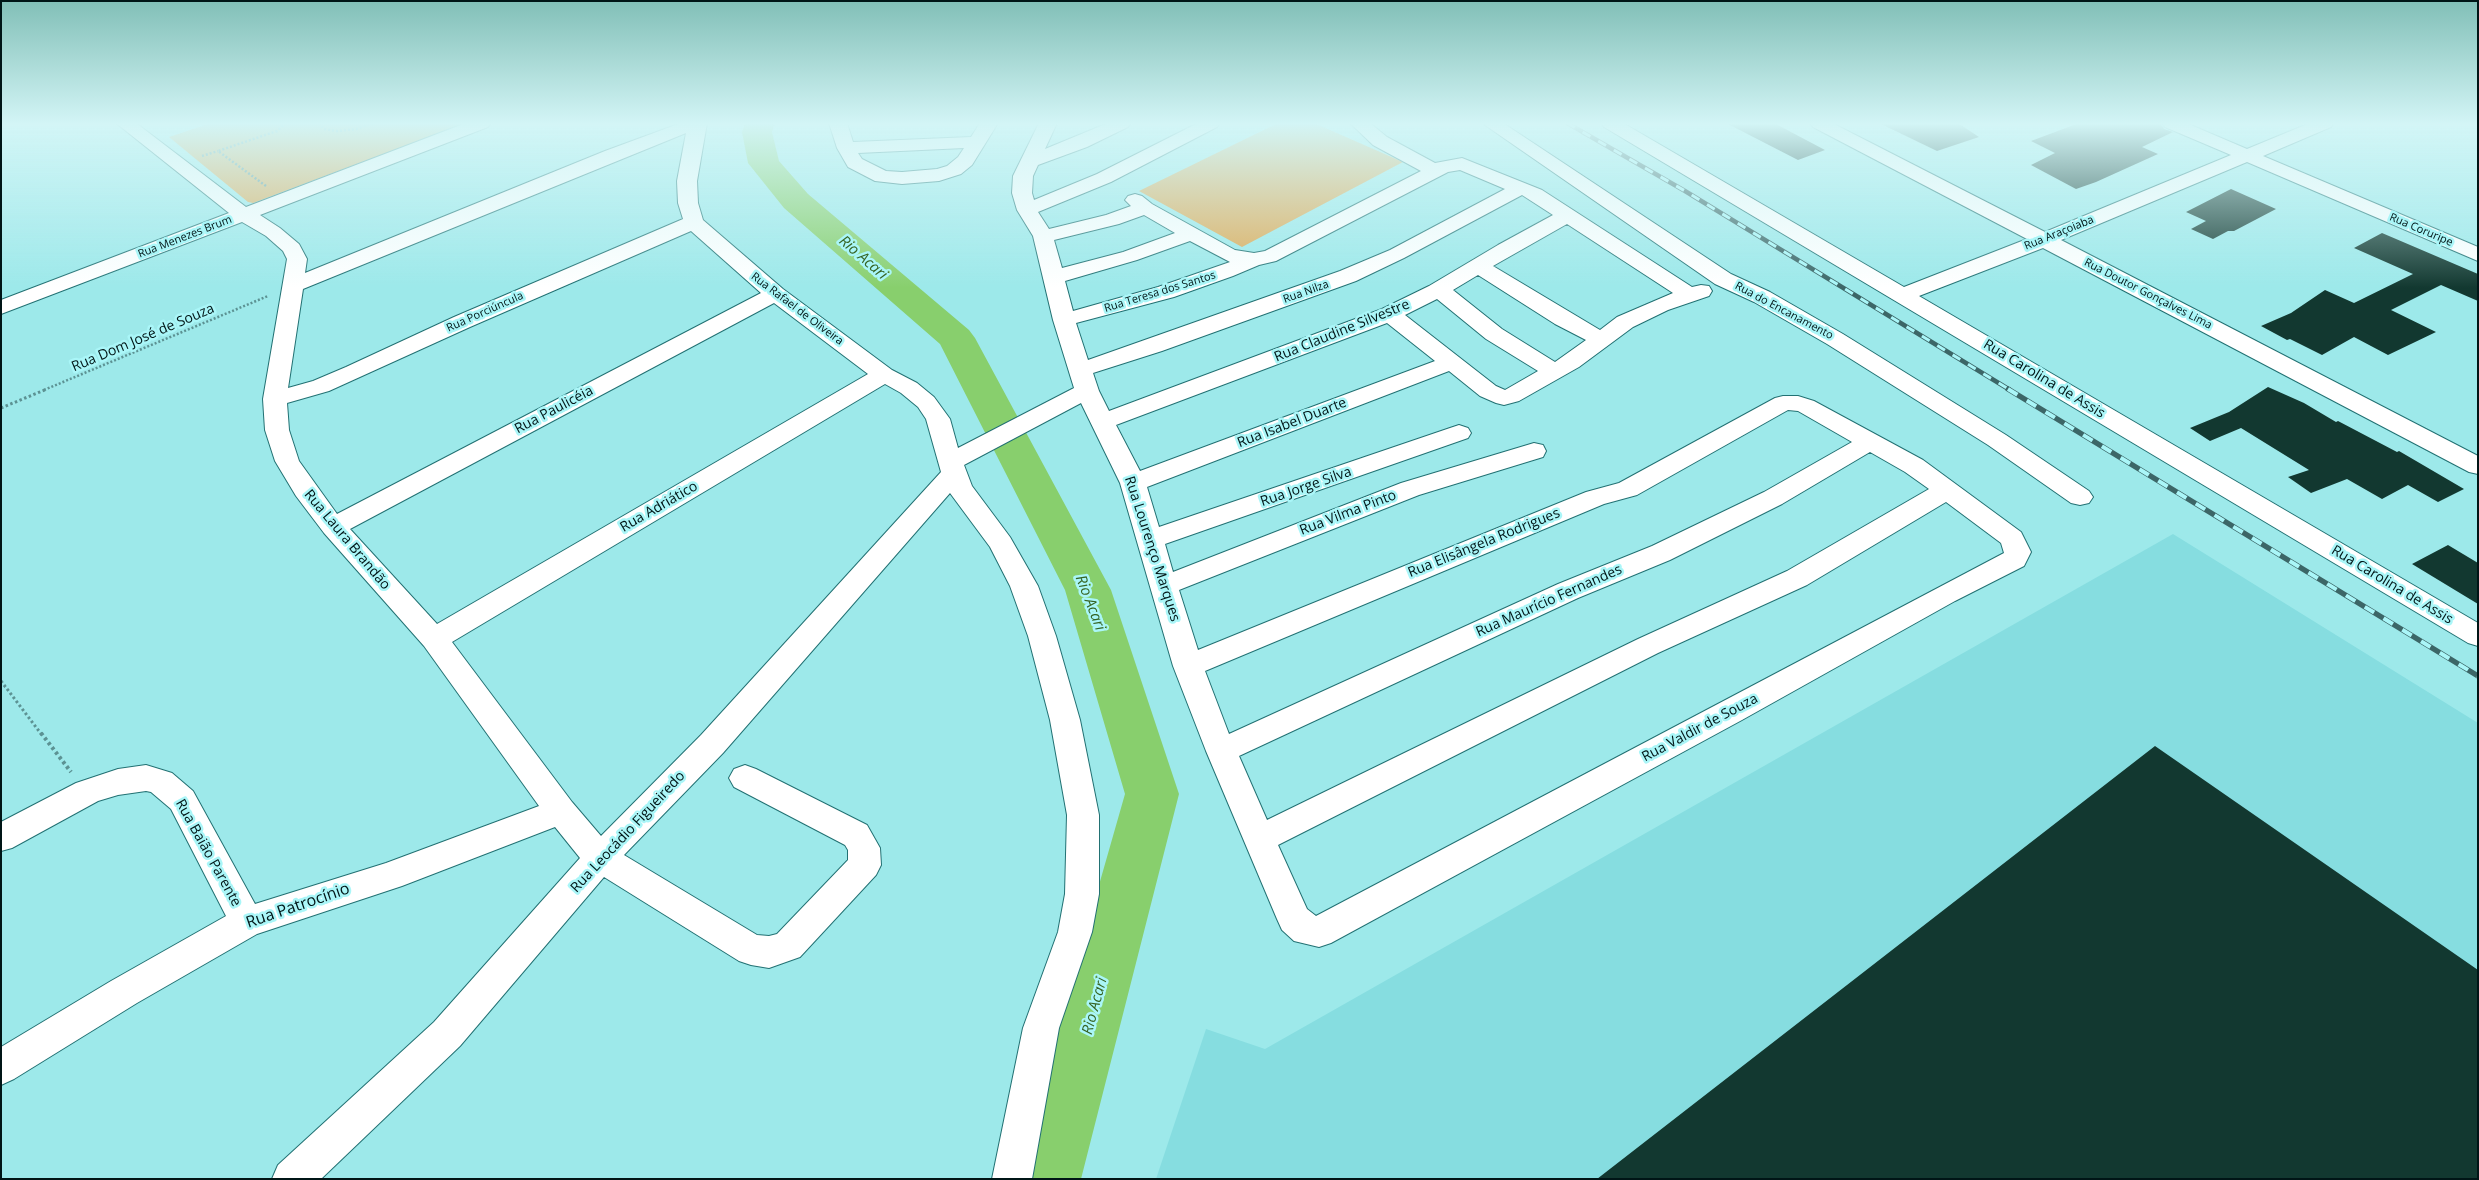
<!DOCTYPE html>
<meta charset="utf-8">
<style>
body{margin:0}
#map{position:relative;width:2479px;height:1180px;overflow:hidden;background:#9de9ea;font-family:"Open Sans",sans-serif}
canvas{display:block}
.frame{position:absolute;inset:0;border:2px solid #001516;pointer-events:none}
</style>
<div id="map">
<canvas width="2479" height="1180"></canvas>
<div class="frame"></div>
</div>
<script>
const context = document.querySelector('canvas').getContext('2d');
context.lineJoin = 'round';
function fill(path, color) { context.fillStyle = color; context.fill(path, 'evenodd'); }
const toPath = rows => new Path2D(rows.map(r => 'M' + r).join(''));
function trace(path, color, width, dash) { context.strokeStyle = color; context.lineWidth = width; context.lineCap = dash ? 'butt' : 'round'; context.setLineDash(dash || []); context.stroke(path); }
function label(font, color, halo, rows, align = 'center') {
  context.font = font + ' "Open Sans",sans-serif'; context.lineWidth = 5; context.setLineDash([]); context.textBaseline = 'middle'; context.strokeStyle = halo; context.fillStyle = color; for (const [text, x, y, turn = 0] of rows) {
    context.save(); context.translate(x, y); context.rotate((+turn || 0) * Math.PI / 180); context.textAlign = isNaN(turn) ? turn : align; if (halo) context.strokeText(text, 0, 0); context.fillText(text, 0, 0); context.restore();
  }
}
fill(toPath([
 [2173,534,2478,723,2478,1179,1156,1179,1206,1029,1265,1049]
]), '#86dde0');
fill(toPath([
 [211,123,466,123,253,203,248,202,169,137],
 [1278,123,1314,123,1403,162,1242,247,1139,191]
]), '#deab58');
fill(toPath([
 [745,123,775,123,772,132,779,161,808,194,969,330,975,338,1111,590,1179,794,1081,1179,1015,1179,1125,794,1065,590,940,344,784,208,748,163,742,132,745,123]
]), '#88cf6d');
fill(toPath([
 [1726,123,1774,123,1825,150,1798,160],
 [1879,123,1958,123,1979,137,1937,151],
 [2079,123,2160,123,2164,129,2173,132,2142,147,2158,154,2096,182,2076,189,2031,165,2055,153,2031,141],
 [2231,189,2276,209,2234,231,2228,231,2213,239,2191,229,2206,221,2186,212],
 [2382,233,2478,274,2478,301,2441,285,2391,310,2436,332,2388,355,2354,337,2322,355,2290,339,2287,340,2261,326,2291,313,2325,290,2354,303,2413,274,2354,248],
 [2268,387,2304,403,2336,422,2338,421,2397,452,2399,451,2464,489,2438,502,2408,485,2382,499,2347,479,2311,493,2288,477,2309,470,2241,428,2210,441,2190,428,2229,412],
 [2448,545,2478,563,2478,604,2412,564],
 [2155,746,2478,970,2478,1179,1597,1179]
]), '#123830');
const street = toPath([
 [116,123,136,123,246,207,466,123,491,123,488,127,260,215,280,228,299,244,307,259,305,273,605,151,681,123,707,123,697,181,698,203,703,220,783,289,892,370,917,383,934,397,950,419,958,448,1074,388,1053,320,1033,236,1017,210,1012,193,1013,176,1039,123,1057,123,1045,149,1108,123,1131,123,1128,127,1087,147,1038,165,1033,176,1032,193,1034,200,1097,174,1198,123,1220,123,1217,127,1111,182,1038,212,1049,229,1106,215,1131,206,1125,200,1128,196,1135,194,1142,196,1152,204,1235,250,1254,253,1265,251,1421,171,1373,145,1350,123,1370,123,1387,137,1435,163,1462,158,1542,190,1692,287,1701,285,1709,286,1712,291,1709,296,1668,310,1633,327,1579,367,1519,401,1504,405,1496,403,1480,396,1449,371,1147,487,1159,527,1450,428,1459,425,1468,428,1471,433,1468,438,1165,544,1173,572,1401,483,1534,443,1543,445,1546,451,1543,457,1419,495,1179,590,1198,650,1586,492,1619,483,1775,398,1783,396,1798,396,1814,401,1923,460,2021,532,2031,552,2024,566,1955,601,1742,720,1331,943,1319,947,1294,941,1282,930,1277,919,1206,751,1173,666,1120,483,1081,403,964,465,972,486,1010,537,1038,586,1056,636,1080,720,1099,815,1099,894,1092,932,1059,1028,1032,1179,992,1179,1023,1028,1058,932,1065,894,1067,815,1050,720,1028,636,1010,586,990,547,950,493,723,753,624,855,757,935,769,936,777,934,848,860,848,850,845,845,734,787,729,778,734,769,745,765,756,769,867,825,880,848,881,865,876,875,800,957,769,968,751,965,739,961,604,877,460,1046,321,1179,272,1179,278,1165,434,1022,580,858,555,827,402,886,257,934,137,1003,14,1079,1,1085,1,1047,111,981,226,916,171,809,151,792,146,791,118,795,98,801,12,848,1,851,1,822,76,783,118,769,146,765,172,773,193,791,255,904,386,863,539,806,424,646,324,533,296,496,275,461,265,430,263,399,287,259,283,251,266,236,242,222,1,314,1,300,229,213,116,123],
 [686,133,677,181,678,203,683,219,454,317,346,367,313,381,288,388,303,289,686,133],
 [1460,170,1505,189,1390,250,1340,271,1088,360,1076,323,1174,297,1233,276,1259,265,1276,261,1448,172,1460,170],
 [1522,195,1553,215,1498,245,1429,286,1382,309,1109,411,1099,391,1093,373,1162,351,1356,281,1404,258,1522,195],
 [1144,215,1175,233,1123,252,1062,268,1054,240,1119,224,1144,215],
 [1567,224,1673,293,1617,317,1600,330,1493,266,1567,224],
 [691,231,761,293,337,514,299,461,289,430,287,403,329,391,470,327,691,231],
 [1190,241,1230,262,1158,287,1073,311,1065,281,1137,260,1190,241],
 [1478,275,1555,324,1586,340,1555,362,1502,329,1453,290,1478,275],
 [1437,299,1486,339,1538,371,1505,390,1496,386,1405,315,1437,299],
 [774,303,868,374,437,624,350,529,774,303],
 [1387,323,1435,361,1140,471,1116,425,1387,323],
 [885,384,901,393,918,407,926,419,941,472,701,735,601,836,572,802,452,642,885,384],
 [1788,410,1798,411,1852,442,1764,492,1652,546,1558,584,1229,734,1205,671,1604,504,1637,495,1788,410],
 [1870,452,1905,472,1929,489,1787,571,1638,639,1267,820,1239,756,1578,598,1670,560,1782,504,1870,452],
 [1946,502,2001,543,2004,553,1316,916,1307,909,1278,845,1658,653,1807,585,1946,502],
 [829,123,847,123,853,142,971,137,980,123,998,123,972,165,961,174,939,181,902,184,875,181,848,167,837,148,829,123],
 [964,148,958,157,947,166,937,169,902,172,886,171,862,159,858,153,964,148],
 [1482,123,1503,123,1731,274,1770,292,1843,334,2006,435,2089,491,2093,497,2089,503,2080,505,2071,503,1988,445,1827,344,1754,302,1715,284,1482,123],
 [1601,123,1623,123,1904,287,2027,239,1813,127,1810,123,1832,123,2045,232,2231,155,2165,127,2162,123,2186,123,2247,149,2310,123,2334,123,2331,127,2263,156,2478,247,2478,261,2247,162,2061,240,2478,456,2478,474,2469,472,2043,248,1919,296,2478,623,2478,646,2468,643,1604,127,1601,123]
]);
trace(street, '#227173', 2);
trace(toPath([
 [319,123,324,129,337,131,356,129,373,123],
 [202,156,218,151],
 [266,186,218,151,277,131,286,123],
 [44,390,268,296]
]), '#5c9293', 2.5, [2, 2]);
trace(toPath([
 [1,408,47,389],
 [1,681,42,735]
]), '#5c9293', 3, [2.5, 2.5]);
trace(toPath([
 [41,733,71,772]
]), '#5c9293', 4, [3, 3]);
fill(street, '#fff');
const railFar1 = toPath([
 [1567,123,1685,191,2010,390]
]);
const rail = toPath([
 [2008,389,2478,676]
]);
trace(railFar1, '#3c6667', 4.5);
trace(rail, '#3c6667', 5.5);
trace(railFar1, '#aaf6f8', 3, [9]);
trace(rail, '#aaf6f8', 4, [11]);
const sky = context.createLinearGradient(0, 0, 0, 288);
sky.addColorStop(0, '#81bfb7');
sky.addColorStop(0.43, '#d3f5f6');
sky.addColorStop(1, '#d3f5f600');
context.fillStyle = sky;
context.fillRect(0, 0, 2479, 288);
label('11px', '#001516', '#aaf6f8', [
 ["Rua Coruripe",2421,230,23],
 ["Rua Araçoiaba",2059,233,-22],
 ["Rua Menezes Brum",185,237,-21],
 ["Rua Teresa dos Santos",1160,292,-17],
 ["Rua Nilza",1306,292,-20],
 ["Rua Doutor Gonçalves Lima",2148,294,27],
 ["Rua Rafael de Oliveira",797,309,37],
 ["Rua do Encanamento",1784,311,28],
 ["Rua Porciúncula",485,312,-24]
]);
label('14px', '#001516', '#aaf6f8', [
 ["Rua Claudine Silvestre",1342,331,-22],
 ["Rua Dom José de Souza",143,338,-23],
 ["Rua Carolina de Assis",2044,379,31],
 ["Rua Paulicéia",554,410,-28],
 ["Rua Isabel Duarte",1292,423,-21],
 ["Rua Jorge Silva",1306,487,-19],
 ["Rua Adriático",659,507,-30],
 ["Rua Vilma Pinto",1348,513,-21],
 ["Rua Laura Brandão",347,540,50],
 ["Rua Elisângela Rodrigues",1484,543,-22],
 ["Rua Lourenço Marques",1152,549,72],
 ["Rua Carolina de Assis",2392,585,31],
 ["Rua Maurício Fernandes",1549,601,-24],
 ["Rua Valdir de Souza",1700,728,-28],
 ["Rua Leocádio Figueiredo",628,832,-47],
 ["Rua Baião Parente",208,853,61]
]);
label('italic 15px', '#366423', '#aaf6f8', [
 ["Rio Acari",863,258,41],
 ["Rio Acari",1090,603,69],
 ["Rio Acari",1095,1006,-75]
]);
label('16px', '#001516', '#aaf6f8', [
 ["Rua Patrocínio",298,906,-19]
]);
</script>
